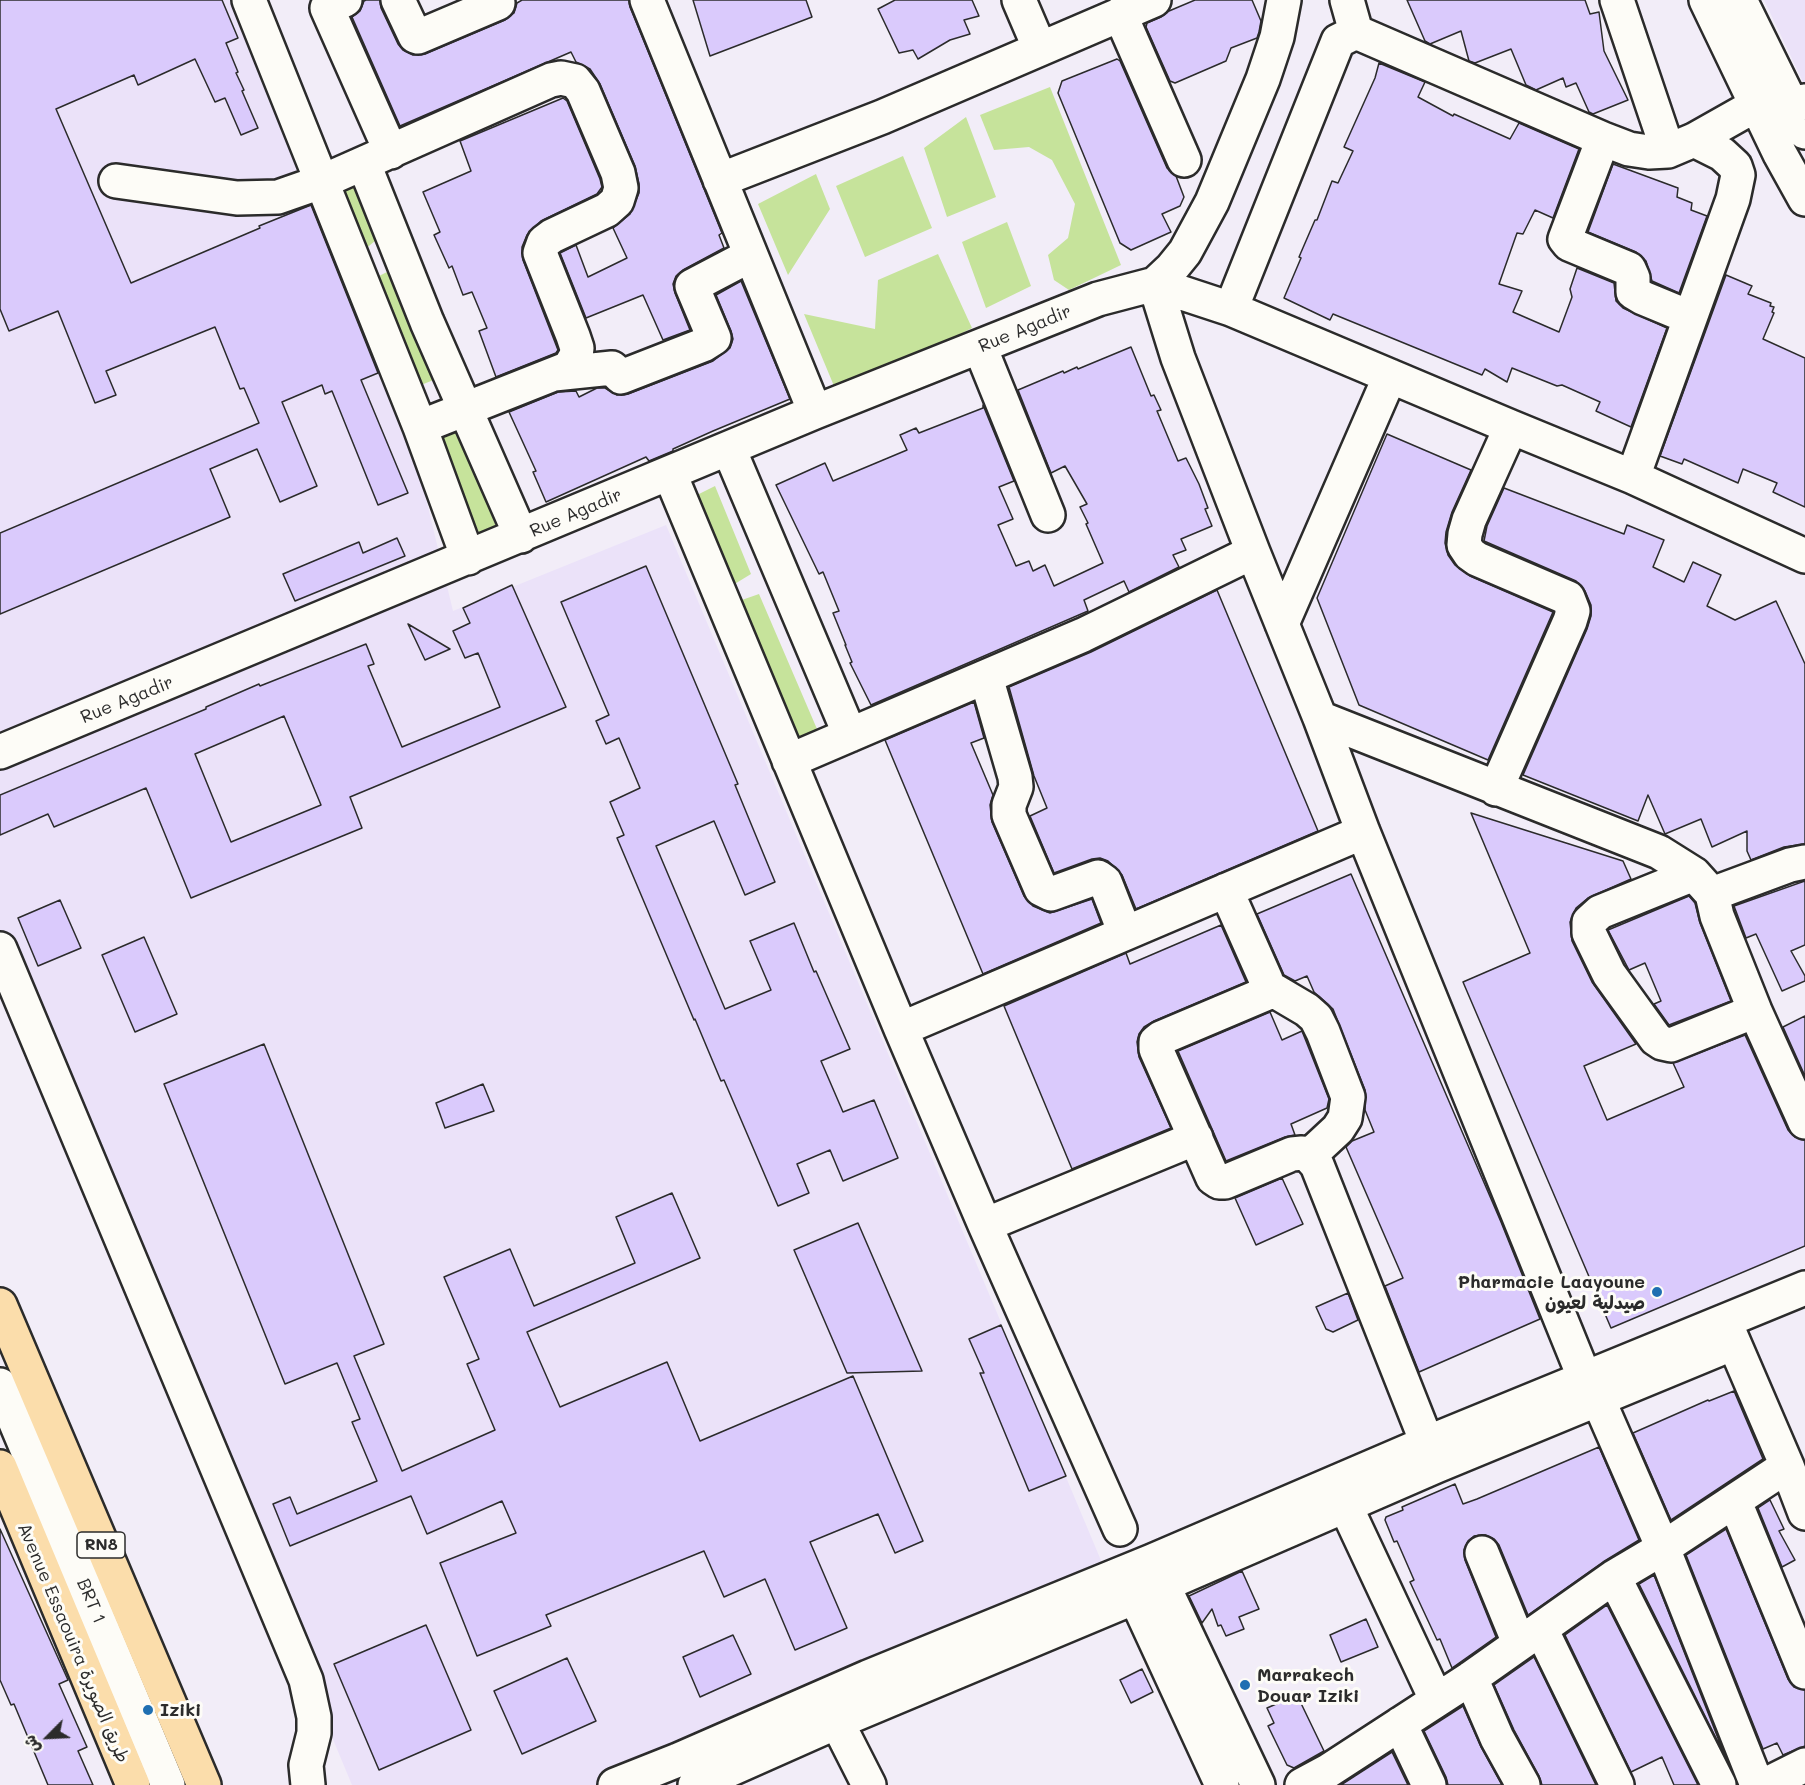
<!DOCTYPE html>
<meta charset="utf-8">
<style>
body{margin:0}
#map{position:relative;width:1805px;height:1785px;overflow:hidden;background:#f2edf8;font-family:Mali,"Playpen Sans Arabic",sans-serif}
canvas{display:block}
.north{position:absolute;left:18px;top:1707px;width:60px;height:60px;-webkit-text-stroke:4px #fdfcf7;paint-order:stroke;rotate:246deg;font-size:16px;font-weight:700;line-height:24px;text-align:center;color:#2b2b2b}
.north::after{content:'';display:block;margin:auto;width:21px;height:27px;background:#2b2b2b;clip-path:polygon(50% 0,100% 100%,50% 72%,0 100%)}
</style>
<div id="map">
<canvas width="1805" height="1785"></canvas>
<div class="north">ش</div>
</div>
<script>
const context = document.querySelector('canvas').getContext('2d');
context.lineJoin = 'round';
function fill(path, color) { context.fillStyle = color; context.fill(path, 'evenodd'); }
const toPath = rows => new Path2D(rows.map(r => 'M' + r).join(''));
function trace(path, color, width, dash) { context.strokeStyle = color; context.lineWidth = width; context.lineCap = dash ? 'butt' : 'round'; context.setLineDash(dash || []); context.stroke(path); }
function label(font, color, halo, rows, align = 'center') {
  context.font = font + ' Mali,"Playpen Sans Arabic",sans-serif'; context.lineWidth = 6; context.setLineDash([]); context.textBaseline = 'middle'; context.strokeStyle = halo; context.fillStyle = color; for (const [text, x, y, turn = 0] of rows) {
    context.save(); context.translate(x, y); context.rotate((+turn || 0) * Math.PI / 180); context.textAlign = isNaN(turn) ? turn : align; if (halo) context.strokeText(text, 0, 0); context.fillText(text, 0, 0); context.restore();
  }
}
fill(toPath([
 [0,0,233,0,409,428,453,611,666,525,1113,1589,629,1785,352,1785,0,939],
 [1764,0,1805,0,1805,86]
]), '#ebe2f9');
fill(toPath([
 [1050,87,1121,265,1069,290,1054,280,1048,255,1068,238,1075,204,1052,160,1029,147,994,150,980,115],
 [966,117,996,197,947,217,924,148],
 [903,156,932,228,865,257,836,186],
 [816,174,830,209,788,275,758,204],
 [359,183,382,235,363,251,336,184],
 [1007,222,1031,286,986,308,962,242],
 [938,254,972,328,888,371,834,386,804,314,875,329,878,280],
 [395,268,436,379,416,387,373,279],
 [456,422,497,529,483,541,433,434],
 [715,486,751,574,733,585,697,495],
 [759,594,820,736,798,747,739,601]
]), '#c6e39b');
const building = toPath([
 [0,0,222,0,238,38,226,43,238,72,236,73,244,90,242,91,258,128,241,135,225,98,215,102,195,59,138,85,134,75,56,109,131,283,260,228,259,226,311,205,378,373,361,380,408,493,378,505,332,391,325,394,322,385,282,402,317,486,280,502,257,449,210,469,230,517,0,614,0,533,259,423,244,388,240,389,215,327,106,371,116,395,95,403,58,311,9,331,0,309,0,0],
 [366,0,380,0,381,8,398,44,403,50,413,55,425,54,505,20,514,13,517,3,522,0,629,0,630,7,722,233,719,235,724,248,683,270,676,276,673,284,675,293,690,330,663,340,643,295,586,318,560,253,576,245,588,277,627,258,613,228,630,214,639,193,639,184,635,166,600,84,590,69,576,62,571,52,400,126,352,17,360,11,364,1,366,0],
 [693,0,806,0,812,17,710,56,693,0],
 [895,0,972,0,979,16,964,20,970,34,950,40,918,59,913,50,899,53,878,9,895,0],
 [1195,0,1252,0,1261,21,1259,32,1257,38,1231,48,1226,61,1175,83,1170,81,1146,27,1147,23,1161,17,1169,11,1195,0],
 [1407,0,1585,0,1590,14,1599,12,1604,51,1628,100,1593,114,1589,112,1576,83,1566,87,1563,78,1536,90,1526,85,1511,49,1475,63,1469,61,1461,31,1430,44,1425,41,1407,0],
 [1117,59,1120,61,1167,168,1176,176,1184,197,1180,206,1162,214,1171,232,1131,250,1120,243,1058,93,1062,81,1117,59],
 [1379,63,1425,82,1418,97,1453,116,1454,114,1510,139,1519,123,1579,149,1553,218,1535,210,1523,234,1517,233,1499,284,1522,291,1513,312,1559,332,1572,297,1570,289,1577,268,1614,283,1616,301,1623,308,1667,328,1631,427,1596,411,1600,402,1562,385,1557,386,1512,368,1507,382,1485,369,1482,375,1333,314,1330,320,1284,298,1301,258,1299,257,1315,220,1317,220,1332,181,1338,183,1353,151,1344,147,1375,78,1379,63],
 [563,98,567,101,600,179,602,187,597,194,541,221,527,235,522,247,523,260,558,350,556,353,496,377,479,331,487,328,472,292,463,295,452,266,449,268,434,235,440,232,423,192,471,171,460,141,563,98],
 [1613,164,1678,188,1677,197,1692,203,1691,210,1707,216,1679,293,1652,281,1646,261,1636,252,1588,232,1613,164],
 [1726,275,1752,286,1748,294,1771,303,1770,306,1774,307,1772,312,1774,313,1763,339,1805,358,1805,507,1773,492,1777,483,1743,469,1738,483,1684,459,1682,464,1660,456,1726,275],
 [741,281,790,399,713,431,673,449,673,451,649,461,646,457,546,502,533,472,536,471,509,412,558,392,576,391,579,397,597,388,605,388,617,395,628,394,713,361,730,348,733,339,731,331,716,295,741,281],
 [1131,347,1151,396,1154,395,1161,410,1157,411,1178,461,1186,458,1199,484,1208,508,1205,509,1212,526,1181,539,1186,550,1173,555,1179,567,1129,592,1124,581,1084,600,1088,611,871,705,850,663,852,662,845,645,846,645,833,613,839,611,823,572,819,574,776,485,825,463,833,481,907,450,900,435,916,428,919,433,983,408,983,405,1014,481,999,487,1013,519,998,525,1016,566,1029,561,1033,571,1045,565,1054,586,1103,563,1086,524,1088,523,1080,507,1087,504,1065,466,1051,473,1018,390,1063,371,1064,373,1077,367,1078,369,1131,347],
 [1387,434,1471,470,1452,512,1446,532,1445,543,1448,555,1455,565,1470,576,1553,612,1488,760,1359,705,1317,598,1387,434],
 [1504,488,1624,534,1627,525,1664,540,1653,567,1684,582,1693,562,1721,575,1707,606,1735,620,1776,601,1805,664,1805,844,1784,847,1751,860,1747,851,1747,831,1712,847,1701,819,1665,834,1648,795,1638,821,1523,775,1587,629,1591,616,1591,605,1585,591,1576,581,1484,541,1487,526,1504,488],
 [397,538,405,556,295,601,283,574,359,542,363,553,397,538],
 [646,566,738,784,735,785,775,882,745,895,714,821,656,846,725,1009,771,990,750,941,794,923,814,972,816,971,850,1049,821,1061,843,1112,874,1100,898,1158,843,1181,830,1150,797,1164,809,1193,778,1206,724,1080,721,1081,695,1019,694,1020,617,838,624,835,610,802,640,788,619,738,606,744,596,721,609,715,561,602,646,566],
 [512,585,566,707,350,797,362,828,191,898,146,788,54,827,48,814,0,835,0,795,206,709,206,707,259,684,260,686,366,644,374,664,368,666,402,747,500,707,478,653,465,658,453,631,470,623,463,608,512,585],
 [284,716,321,805,231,842,195,754,284,716],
 [1217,590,1318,831,1136,909,1122,875,1108,861,1100,858,1092,859,1054,873,1030,816,1047,808,1034,776,1009,687,1091,652,1217,590],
 [408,624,450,649,425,660,408,624],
 [974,702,984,738,971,743,993,795,990,805,992,822,1024,896,1033,906,1050,913,1092,899,1101,923,983,974,885,740,974,702],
 [1471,813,1623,861,1631,879,1588,898,1576,908,1570,922,1572,941,1592,982,1636,1044,1584,1066,1607,1120,1684,1087,1673,1063,1745,1035,1788,1130,1795,1137,1805,1140,1805,1246,1611,1328,1463,982,1530,953,1471,813],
 [1351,874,1501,1222,1540,1319,1419,1372,1385,1286,1403,1278,1346,1147,1352,1141,1374,1132,1365,1110,1365,1090,1333,1009,1314,992,1307,976,1295,981,1284,975,1257,914,1351,874],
 [1805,881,1805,945,1791,951,1805,976,1805,981,1782,991,1756,934,1746,938,1734,906,1805,881],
 [1689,896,1695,903,1700,923,1731,1001,1669,1025,1654,1004,1661,1001,1645,963,1629,970,1608,930,1689,896],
 [60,900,81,948,38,966,18,918,60,900],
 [1221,925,1246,982,1154,1021,1144,1027,1139,1034,1137,1042,1139,1057,1171,1128,1072,1169,1004,1006,1126,953,1130,964,1221,925],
 [144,937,177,1014,135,1032,102,955,144,937],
 [1270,1012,1282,1040,1302,1031,1329,1099,1327,1108,1291,1124,1295,1135,1285,1137,1226,1161,1178,1051,1270,1012],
 [1805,1016,1805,1076,1783,1027,1805,1016],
 [264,1044,384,1344,354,1356,402,1471,495,1430,467,1364,479,1359,444,1277,510,1249,534,1306,635,1263,616,1217,672,1193,700,1258,527,1332,560,1407,667,1362,700,1441,853,1376,923,1541,895,1553,878,1514,810,1542,847,1628,795,1650,765,1579,724,1597,704,1551,546,1615,551,1626,477,1656,440,1563,516,1533,502,1501,427,1534,411,1496,290,1546,273,1504,290,1497,297,1514,377,1481,352,1422,360,1419,337,1363,285,1384,164,1084,264,1044],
 [483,1084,494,1111,445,1128,436,1103,483,1084],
 [1282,1178,1303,1224,1256,1245,1235,1198,1282,1178],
 [858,1223,922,1371,847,1373,794,1250,858,1223],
 [1348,1293,1358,1320,1333,1332,1326,1329,1316,1307,1348,1293],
 [1001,1325,1066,1476,1029,1491,980,1373,984,1373,969,1339,1001,1325],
 [1734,1391,1763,1459,1671,1520,1633,1433,1708,1400,1709,1401,1734,1391],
 [1599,1447,1639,1540,1603,1562,1528,1615,1499,1545,1494,1539,1485,1535,1474,1536,1468,1541,1464,1550,1465,1560,1496,1637,1452,1668,1440,1639,1437,1640,1410,1582,1414,1580,1397,1541,1394,1542,1385,1520,1386,1517,1403,1510,1402,1507,1455,1484,1463,1504,1477,1499,1599,1447],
 [1770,1500,1784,1529,1779,1531,1795,1560,1782,1567,1758,1508,1770,1500],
 [0,1529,68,1680,59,1684,87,1747,78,1751,93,1785,48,1785,14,1704,11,1705,0,1680,0,1529],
 [1726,1529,1788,1679,1794,1687,1805,1690,1805,1746,1783,1755,1777,1743,1763,1749,1686,1555,1726,1529],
 [1242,1571,1259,1609,1239,1617,1244,1629,1226,1636,1221,1625,1218,1626,1212,1609,1202,1623,1189,1596,1242,1571],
 [1654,1575,1725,1756,1639,1584,1654,1575],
 [1607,1605,1698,1785,1674,1785,1662,1757,1631,1772,1565,1635,1607,1605],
 [1366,1619,1378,1647,1341,1662,1330,1635,1366,1619],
 [426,1625,471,1730,379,1770,334,1664,426,1625],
 [733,1635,751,1674,700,1697,683,1657,733,1635],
 [1534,1657,1596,1785,1542,1785,1539,1776,1514,1730,1494,1685,1534,1657],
 [567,1658,596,1721,522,1754,494,1691,567,1658],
 [1142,1669,1153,1692,1131,1703,1120,1680,1142,1669],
 [1297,1695,1324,1751,1294,1768,1287,1765,1268,1726,1274,1723,1267,1708,1297,1695],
 [1463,1706,1481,1747,1502,1785,1448,1785,1446,1777,1424,1731,1463,1706],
 [1392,1752,1408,1785,1341,1785,1392,1752]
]);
fill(building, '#dacafc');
trace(building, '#2b2b2b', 1.5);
const minor = toPath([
 [249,0,420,427,468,558],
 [345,0,327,8,391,152],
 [398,0,415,36,418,37,498,3,496,0],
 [647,0,815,412],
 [1019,0,1040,49],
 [1617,0,1668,151],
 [1706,0,1780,154,1805,199],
 [1740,0,1805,132],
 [1120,14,1184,160],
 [1356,32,1603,139,1629,149,1649,152,1668,151,1694,140,1756,105,1793,107,1805,101],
 [1603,139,1565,239,1569,244,1629,269,1633,278,1633,292,1643,298,1689,317],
 [364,164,427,322,521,536],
 [720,180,882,117,1154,0],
 [116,181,237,198,278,197,321,182,551,80,561,78,575,81,583,91,618,173,621,188,617,201,607,210,552,236,544,242,540,253,573,336,577,348,576,356,569,368,420,427],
 [1155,284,1178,358,1253,552,1320,718,1363,832,1585,1379,1598,1399,1663,1548,1757,1785],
 [1155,284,1231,309,1511,427,1633,477,1805,556],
 [1231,309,1338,41,1356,32,1347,0],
 [980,347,1048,515],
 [554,374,612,368,621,377,703,345,714,338,692,286,751,255],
 [729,449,850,735],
 [670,474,901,1029,985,1225,1120,1529],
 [1633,477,1733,199,1738,175,1735,166,1722,154,1694,140],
 [1282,624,1390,376],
 [986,677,1015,777,1016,787,1009,805,1009,815,1041,889,1051,894,1098,877,1105,882,1125,933],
 [1320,718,1659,852,1694,874,1712,894,1717,916,1755,1011,1805,1122],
 [0,752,815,412,1098,299,1155,284,1172,268,1185,252,1212,202,1263,79,1277,37,1284,0],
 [789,761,1083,635,1253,552],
 [1496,789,1570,621,1573,611,1568,598,1477,559,1470,554,1464,545,1465,534,1469,520,1511,427],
 [1694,874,1600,912,1589,922,1589,933,1609,974,1656,1039,1662,1043,1671,1045,1755,1011],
 [1226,890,1266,980,1268,991,1265,994,1161,1038,1156,1042,1156,1049,1213,1178,1219,1182,1225,1182,1292,1154,1302,1153,1309,1156,1317,1165,1435,1463],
 [1712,894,1790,865,1805,862],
 [0,949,306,1680,314,1717,314,1733,306,1765,308,1785],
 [1268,987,1307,1010,1316,1018,1323,1032,1348,1097,1345,1118,1338,1129,1309,1156],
 [901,1029,1363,832],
 [985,1225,1196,1138],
 [1725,1322,1787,1466,1805,1513],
 [0,1385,168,1785],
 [1735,1502,1805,1672],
 [1345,1505,1436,1699],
 [1482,1553,1519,1643],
 [1153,1564,1258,1785],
 [1126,1577,1222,1785],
 [1614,1577,1719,1785],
 [1541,1629,1617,1785],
 [1471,1678,1497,1738,1523,1785],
 [837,1722,869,1785],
 [1400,1724,1429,1785],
 [615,1785,678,1760,868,1677,1152,1561,1427,1443,1805,1288],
 [695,1785,837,1722,1135,1597,1436,1466,1717,1350],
 [1302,1785,1328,1771,1471,1678,1614,1577,1663,1548,1787,1466],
 [1765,1785,1805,1765]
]);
const major = toPath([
 [0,1305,204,1785],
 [0,1467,133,1785]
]);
trace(minor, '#2b2b2b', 38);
trace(major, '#2b2b2b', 38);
trace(minor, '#fdfcf7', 33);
trace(major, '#fbddab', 33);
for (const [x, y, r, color] of [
 [1657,1292,6,"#1f6fb2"],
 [1245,1685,6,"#1f6fb2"],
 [148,1710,6,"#1f6fb2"]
]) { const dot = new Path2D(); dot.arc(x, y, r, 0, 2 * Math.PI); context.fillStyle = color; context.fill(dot); trace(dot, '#fdfcf7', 2); }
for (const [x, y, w] of [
 [101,1545,48]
]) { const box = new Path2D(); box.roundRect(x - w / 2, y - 13, w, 26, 4.5); context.fillStyle = '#fdfcf7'; context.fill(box); trace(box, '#2b2b2b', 1.5); }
label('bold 16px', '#2b2b2b', null, [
 ["RN8",101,1545]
]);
label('18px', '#2b2b2b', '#fdfcf7', [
 ["Rue Agadir",1025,329,-22],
 ["Rue Agadir",576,513,-23],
 ["Rue Agadir",127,700,-22],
 ["BRT 1",91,1601,67],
 ["Avenue Essaouira طريق الصويرة",73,1643,67]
]);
label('bold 18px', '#2b2b2b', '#fdfcf7', [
 ["Pharmacie Laayoune",1645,1282,"right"],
 ["صيدلية لعيون",1645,1303,"right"],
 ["Marrakech",1257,1675],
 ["Douar Iziki",1257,1696],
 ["Iziki",160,1710]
], 'left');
</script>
